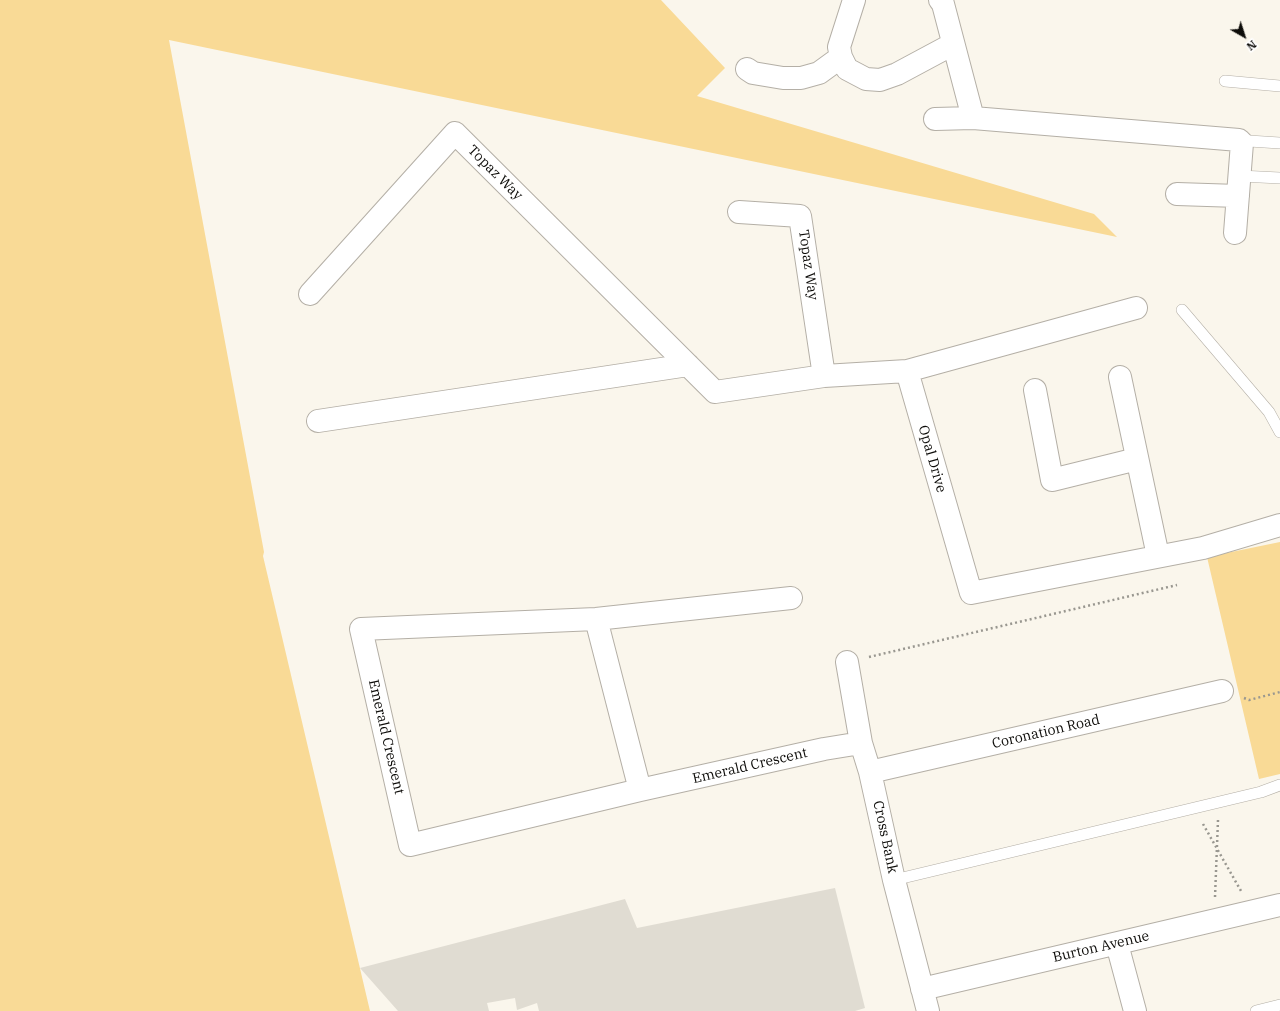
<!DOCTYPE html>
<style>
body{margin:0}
#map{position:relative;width:1280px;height:1011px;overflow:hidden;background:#faf6ec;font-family:"IBM Plex Serif",serif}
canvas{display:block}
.north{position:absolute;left:1224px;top:16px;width:40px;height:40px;-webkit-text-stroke:3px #fff;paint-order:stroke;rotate:141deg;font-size:11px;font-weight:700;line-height:16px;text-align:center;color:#0d0c09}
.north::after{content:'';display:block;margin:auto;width:14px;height:18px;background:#0d0c09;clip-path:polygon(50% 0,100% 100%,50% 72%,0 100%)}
</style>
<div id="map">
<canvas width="1280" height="1011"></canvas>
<div class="north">N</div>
</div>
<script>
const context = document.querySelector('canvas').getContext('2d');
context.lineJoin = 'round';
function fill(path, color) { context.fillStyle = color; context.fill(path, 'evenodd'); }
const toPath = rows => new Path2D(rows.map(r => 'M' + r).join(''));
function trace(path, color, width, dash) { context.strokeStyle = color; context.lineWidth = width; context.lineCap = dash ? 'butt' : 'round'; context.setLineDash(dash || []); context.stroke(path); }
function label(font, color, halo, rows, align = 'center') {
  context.font = font + ' "IBM Plex Serif",serif'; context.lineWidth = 3; context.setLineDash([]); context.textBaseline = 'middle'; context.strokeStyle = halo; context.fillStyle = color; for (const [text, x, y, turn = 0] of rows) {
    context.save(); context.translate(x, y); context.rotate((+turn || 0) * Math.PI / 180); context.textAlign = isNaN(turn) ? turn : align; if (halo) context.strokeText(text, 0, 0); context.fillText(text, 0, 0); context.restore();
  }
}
fill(toPath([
 [0,0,661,0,725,68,697,96,1094,214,1117,237,169,40,264,552,263,556,370,1011,0,1011],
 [1280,542,1280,774,1259,779,1207,557]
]), '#f9da96');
fill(toPath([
 [835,888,865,1008,855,1011,539,1011,537,1003,517,1010,515,998,487,1003,489,1011,398,1011,360,968,625,899,637,928]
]), '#e0dcd2');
const service = toPath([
 [1225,81,1280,86],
 [1242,143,1249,141,1280,143],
 [1240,176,1280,178],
 [1182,310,1269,412,1280,432],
 [894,880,1261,792,1280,785],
 [1256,1011,1280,1005]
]);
const minor = toPath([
 [854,0,839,47,841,57,847,69,866,79,880,80,897,74,953,44],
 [940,0,943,4,973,118],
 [747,69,753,73,783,78,801,78,819,73,841,57],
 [935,119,973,118,1239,140,1242,143,1235,233],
 [1177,194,1238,196],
 [739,212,800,216,824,376],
 [310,294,455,133,715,392,824,376,907,371],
 [1136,308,907,371,971,593,1203,548,1280,525],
 [1120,377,1158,556],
 [1035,390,1052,480,1137,459],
 [318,421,688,365],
 [791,598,596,619,361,629,410,845,640,790,824,749,861,743],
 [596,619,640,790],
 [847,662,861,743,870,772,894,880,928,1011],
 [870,772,1222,691],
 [1117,944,1135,1011],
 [922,989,1280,905]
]);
trace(service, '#b4afa6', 12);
trace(minor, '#b4afa6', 24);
trace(toPath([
 [869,657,1177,585],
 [1244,698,1249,700,1280,692],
 [1203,824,1241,891],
 [1215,897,1218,820]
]), '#999790', 2.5, [2, 3]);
trace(service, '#fff', 11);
trace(minor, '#fff', 22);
label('14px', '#0d0c09', '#fff', [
 ["Topaz Way",495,173,45],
 ["Topaz Way",808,265,82],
 ["Opal Drive",932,459,74],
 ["Coronation Road",1046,732,-13],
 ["Emerald Crescent",386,737,77],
 ["Emerald Crescent",750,766,-13],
 ["Cross Bank",885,837,78],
 ["Burton Avenue",1101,947,-13]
]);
</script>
